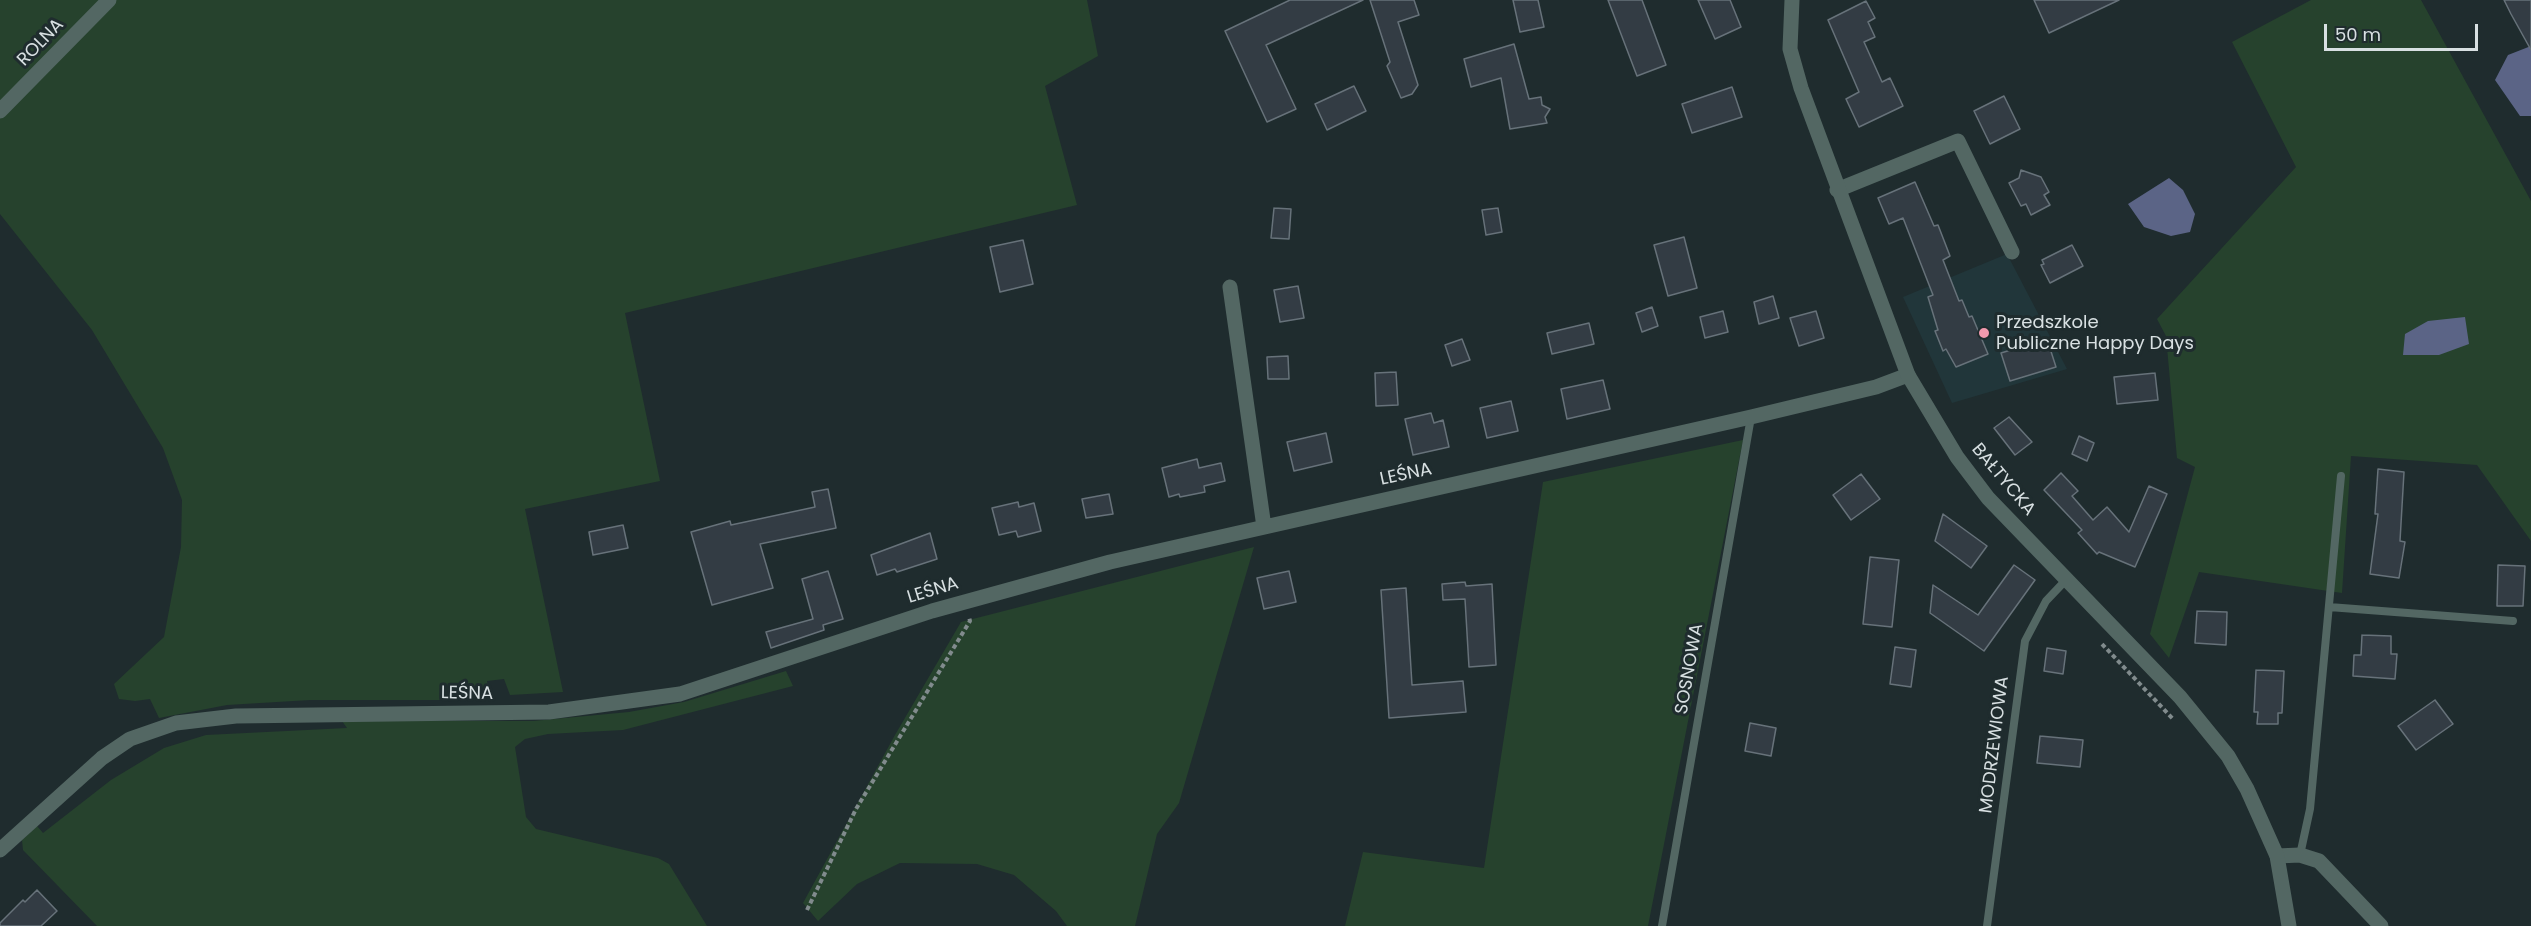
<!DOCTYPE html>
<meta charset="utf-8">
<style>
body{margin:0}
#map{position:relative;width:2531px;height:926px;overflow:hidden;background:#1f2c2e;font-family:Poppins,sans-serif}
canvas{display:block}
.scale{position:absolute;left:2324px;top:24px;width:154px;height:27px;box-sizing:border-box;border:3px solid #d8e0e2;border-top:0;padding-left:8px;font-size:18px;line-height:21px;white-space:nowrap;color:#d8e0e2;-webkit-text-stroke:4px #1f2c2e;paint-order:stroke}
</style>
<div id="map">
<canvas width="2531" height="926"></canvas>
<div class="scale">50 m</div>
</div>
<script>
const context = document.querySelector('canvas').getContext('2d');
context.lineJoin = 'round';
function fill(path, color) { context.fillStyle = color; context.fill(path, 'evenodd'); }
const toPath = rows => new Path2D(rows.map(r => 'M' + r).join(''));
function trace(path, color, width, dash) { context.strokeStyle = color; context.lineWidth = width; context.lineCap = dash ? 'butt' : 'round'; context.setLineDash(dash || []); context.stroke(path); }
function label(font, color, halo, rows, align = 'center') {
  context.font = font + ' Poppins,sans-serif'; context.lineWidth = 6; context.setLineDash([]); context.textBaseline = 'middle'; context.strokeStyle = halo; context.fillStyle = color; for (const [text, x, y, turn = 0] of rows) {
    context.save(); context.translate(x, y); context.rotate((+turn || 0) * Math.PI / 180); context.textAlign = isNaN(turn) ? turn : align; if (halo) context.strokeText(text, 0, 0); context.fillText(text, 0, 0); context.restore();
  }
}
fill(toPath([
 [2007,254,2067,369,1952,403,1903,297]
]), '#21363a');
fill(toPath([
 [0,0,1087,0,1098,56,1045,86,1077,205,625,313,660,481,525,509,563,692,510,695,504,679,487,681,490,696,471,700,310,700,227,705,159,718,150,699,135,701,119,699,114,684,164,637,181,547,182,500,163,448,92,330,0,214],
 [2311,0,2421,0,2531,201,2531,541,2477,465,2351,456,2342,593,2199,572,2169,658,2150,634,2195,467,2177,458,2166,336,2157,319,2296,167,2232,42],
 [1743,440,1648,926,1345,926,1363,852,1484,868,1543,482],
 [1254,547,1179,803,1157,834,1135,926,1067,926,1056,911,1014,875,977,864,900,863,857,884,818,921,803,903,895,735,961,622],
 [786,671,793,686,623,730,548,734,525,739,515,747,526,817,536,829,658,858,669,864,707,926,97,926,23,850,22,840,37,826,43,833,111,780,164,748,206,735,347,728,342,721,533,721,629,712,684,702]
]), '#26422d');
fill(toPath([
 [2531,46,2531,116,2520,116,2495,80,2508,55],
 [2169,178,2183,190,2195,214,2190,232,2171,236,2144,227,2128,204],
 [2465,317,2469,344,2439,355,2403,355,2405,334,2428,321]
]), '#5b6486');
const building = toPath([
 [1290,0,1363,0,1266,45,1296,109,1267,122,1225,31,1290,0],
 [1370,0,1414,0,1419,15,1398,22,1418,85,1412,94,1401,98,1387,66,1390,62,1370,0],
 [1513,0,1538,0,1544,27,1520,32,1513,0],
 [1608,0,1642,0,1666,65,1637,76,1608,0],
 [1698,0,1730,0,1741,27,1715,39,1698,0],
 [2034,0,2119,0,2049,33,2034,0],
 [2504,0,2531,0,2531,50,2511,14,2504,0],
 [1866,1,1875,18,1868,22,1875,37,1864,42,1882,82,1890,78,1903,106,1859,127,1846,99,1859,92,1828,20,1866,1],
 [1514,44,1529,99,1541,97,1542,105,1550,109,1545,117,1547,123,1510,129,1501,78,1471,87,1464,59,1514,44],
 [1354,86,1366,111,1327,130,1315,104,1354,86],
 [1732,87,1742,117,1692,133,1682,104,1732,87],
 [2004,96,2020,129,1990,144,1974,111,2004,96],
 [2021,170,2041,177,2049,192,2044,195,2050,205,2031,215,2026,204,2021,206,2009,183,2019,178,2021,170],
 [1915,182,1934,226,1938,225,1950,256,1943,260,1959,301,1962,300,1969,317,1972,316,1988,354,1956,367,1946,349,1943,351,1935,331,1938,330,1928,297,1933,295,1903,218,1889,224,1878,198,1915,182],
 [1274,208,1291,209,1289,239,1271,238,1274,208],
 [1498,208,1502,232,1486,235,1482,210,1498,208],
 [1684,237,1697,288,1668,296,1654,245,1684,237],
 [1023,240,1033,284,1000,292,990,247,1023,240],
 [2072,245,2083,266,2050,283,2041,265,2044,264,2042,260,2072,245],
 [1298,286,1304,318,1280,322,1274,290,1298,286],
 [1773,296,1779,318,1759,324,1754,302,1773,296],
 [1652,307,1658,326,1642,332,1636,313,1652,307],
 [1723,311,1728,332,1705,338,1700,317,1723,311],
 [1816,311,1824,338,1799,346,1790,318,1816,311],
 [1589,323,1594,344,1552,354,1547,333,1589,323],
 [1462,339,1470,360,1452,366,1445,345,1462,339],
 [2047,339,2056,367,2010,381,2001,353,2047,339],
 [1288,356,1289,379,1268,379,1267,357,1288,356],
 [1396,372,1398,405,1376,406,1375,373,1396,372],
 [2155,373,2158,400,2117,404,2114,377,2155,373],
 [1603,380,1610,409,1567,419,1561,389,1603,380],
 [1511,401,1518,431,1487,438,1480,408,1511,401],
 [1431,413,1434,423,1443,420,1449,447,1413,455,1405,419,1431,413],
 [2009,417,2032,442,2015,455,1994,428,2009,417],
 [1326,433,1332,462,1294,471,1287,442,1326,433],
 [2079,436,2094,443,2087,461,2072,454,2079,436],
 [1197,459,1199,468,1221,463,1225,481,1204,486,1205,492,1180,497,1179,494,1169,497,1162,468,1197,459],
 [2378,469,2404,472,2400,541,2405,542,2399,578,2370,574,2378,514,2375,514,2378,469],
 [2061,473,2078,491,2072,496,2093,520,2107,507,2129,532,2149,486,2167,494,2135,567,2099,552,2097,554,2078,533,2082,530,2044,490,2061,473],
 [1861,474,1880,499,1851,520,1833,495,1861,474],
 [828,489,836,528,760,544,773,588,712,605,691,532,730,521,731,525,815,507,812,492,828,489],
 [1109,494,1113,514,1086,518,1082,499,1109,494],
 [1018,502,1019,507,1034,503,1041,531,1018,537,1016,531,999,535,992,508,1018,502],
 [1943,514,1987,546,1971,568,1935,541,1943,514],
 [623,525,628,548,593,555,589,532,623,525],
 [930,533,937,559,897,572,895,569,877,575,871,555,930,533],
 [1870,557,1899,560,1892,627,1863,624,1870,557],
 [2014,565,2035,580,1984,651,1930,613,1933,585,1978,615,2014,565],
 [2498,565,2525,566,2523,606,2497,606,2498,565],
 [828,571,843,619,823,625,824,630,771,648,766,632,813,619,802,579,828,571],
 [1289,571,1296,602,1264,609,1257,578,1289,571],
 [1465,582,1466,586,1492,584,1496,665,1469,667,1465,599,1443,600,1442,584,1465,582],
 [1406,588,1412,685,1463,681,1466,712,1389,718,1381,590,1406,588],
 [2197,611,2227,612,2226,645,2195,643,2197,611],
 [2362,635,2391,636,2391,654,2397,654,2395,679,2353,676,2354,655,2361,655,2362,635],
 [1895,647,1916,650,1911,687,1890,684,1895,647],
 [2047,648,2066,651,2063,674,2044,671,2047,648],
 [2256,670,2284,671,2282,713,2278,713,2278,724,2257,724,2258,712,2254,712,2256,670],
 [2435,700,2453,724,2416,750,2398,726,2435,700],
 [1750,723,1776,728,1771,756,1745,751,1750,723],
 [2040,736,2083,740,2080,767,2037,763,2040,736],
 [37,890,57,911,41,926,0,926,0,923,23,900,25,902,37,890]
]);
fill(building, '#333c44');
trace(building, '#67727a', 1.5);
trace(toPath([
 [2102,644,2173,719],
 [807,910,856,809,970,621,969,617]
]), '#818b8d', 4, [4.5, 3]);
trace(toPath([
 [2329,607,2513,621],
 [2300,855,2310,809,2341,476],
 [1662,926,1751,417],
 [1987,926,2025,641,2046,601,2065,581]
]), '#536763', 8);
trace(toPath([
 [0,111,109,0],
 [1837,190,1958,141,2012,252],
 [1230,287,1264,527],
 [0,850,102,758,130,739,176,723,236,716,549,712,680,694,932,611,1110,562,1751,417,1876,387,1908,375],
 [2277,856,2300,855,2319,861,2381,926]
]), '#536763', 15);
trace(toPath([
 [1792,0,1790,49,1801,88,1908,375,1957,457,1988,498,2180,697,2228,756,2247,789,2277,856,2289,926]
]), '#536763', 15);
for (const [x, y, r, color] of [
 [1984,333,6,"#f29aae"]
]) { const dot = new Path2D(); dot.arc(x, y, r, 0, 2 * Math.PI); context.fillStyle = color; context.fill(dot); trace(dot, '#1f2c2e', 2); }
label('18px', '#d8e0e2', '#1f2c2e', [
 ["ROLNA",41,43,-46],
 ["LEŚNA",1406,475,-12],
 ["BAŁTYCKA",2003,480,50],
 ["LEŚNA",933,591,-17],
 ["SOSNOWA",1690,669,-80],
 ["LEŚNA",467,694,1],
 ["MODRZEWIOWA",1995,745,-83]
]);
label('18px', '#d8e0e2', '#1f2c2e', [
 ["Przedszkole",1996,323],
 ["Publiczne Happy Days",1996,344]
], 'left');
</script>
